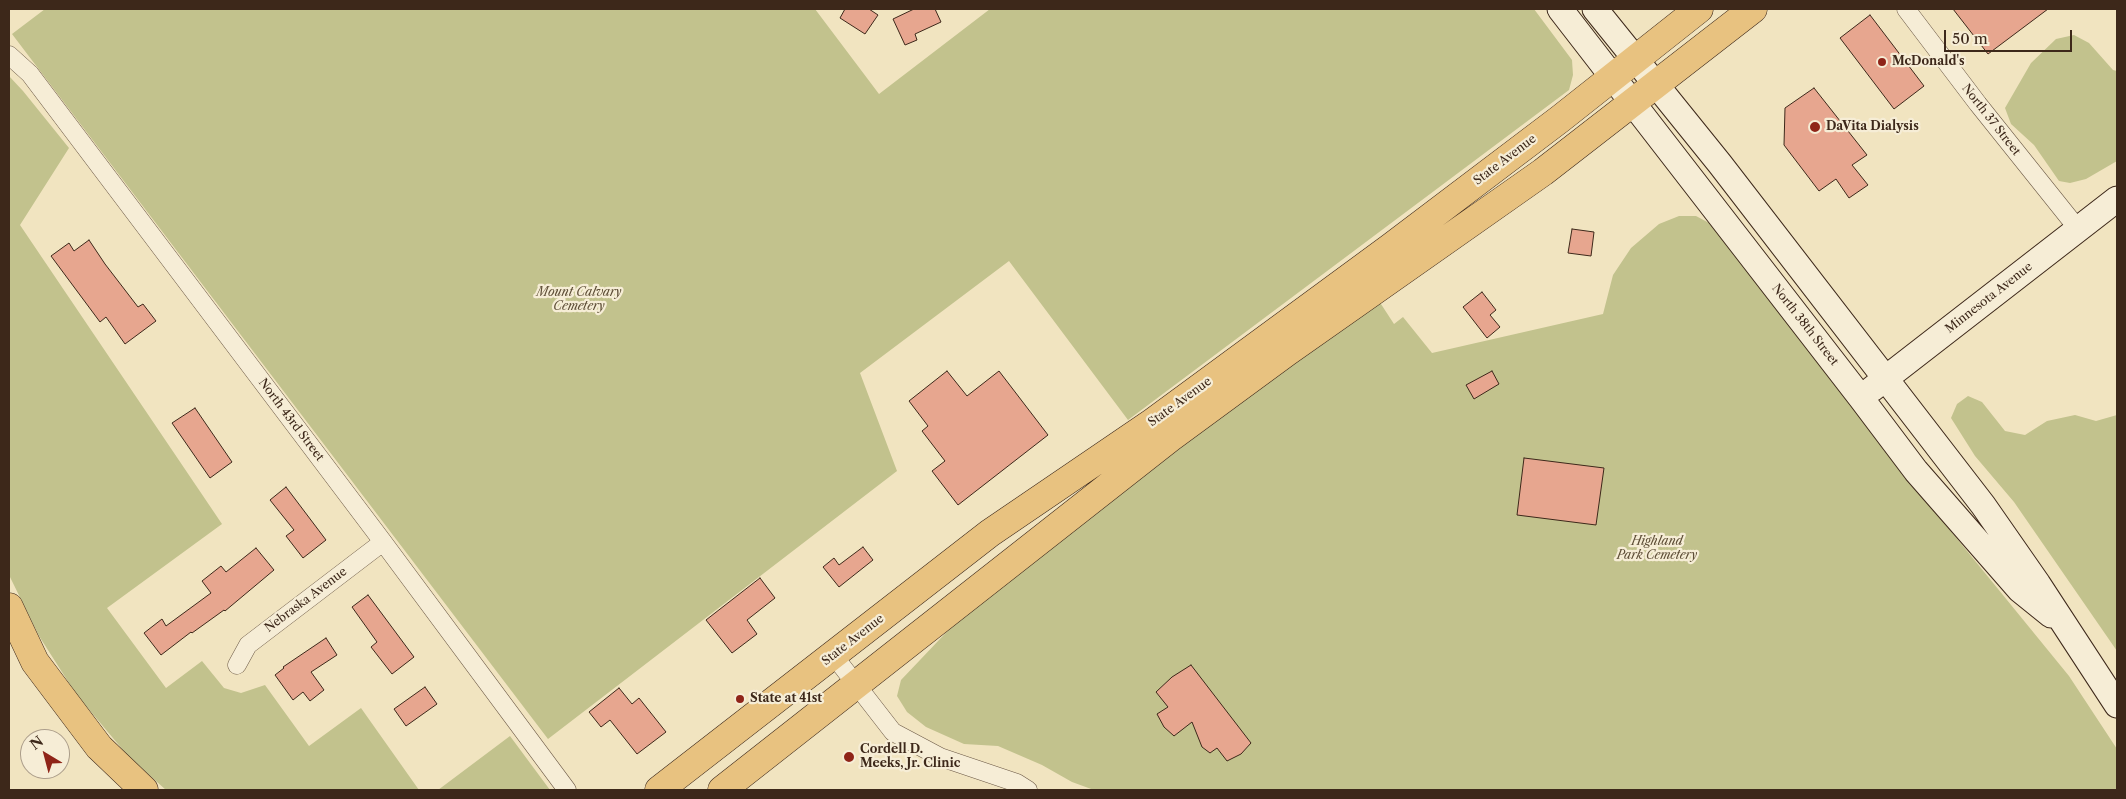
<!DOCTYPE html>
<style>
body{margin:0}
#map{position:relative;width:2126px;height:799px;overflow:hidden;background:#f1e4c0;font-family:"Libre Caslon Text",serif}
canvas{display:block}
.frame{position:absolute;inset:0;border:10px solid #3d281a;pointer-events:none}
.north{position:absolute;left:20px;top:729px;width:50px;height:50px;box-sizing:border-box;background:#f6edd6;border:1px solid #ac9e8b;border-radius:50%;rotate:323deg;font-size:14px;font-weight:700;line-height:20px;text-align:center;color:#3d281a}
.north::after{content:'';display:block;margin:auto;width:18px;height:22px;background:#8f2418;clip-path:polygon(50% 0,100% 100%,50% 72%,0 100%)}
.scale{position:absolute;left:1944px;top:30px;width:128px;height:22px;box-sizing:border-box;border:2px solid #3d281a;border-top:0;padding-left:6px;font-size:15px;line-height:18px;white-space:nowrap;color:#3d281a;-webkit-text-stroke:4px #f6edd6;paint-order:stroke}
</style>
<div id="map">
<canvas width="2126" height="799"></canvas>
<div class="frame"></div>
<div class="north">N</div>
<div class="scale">50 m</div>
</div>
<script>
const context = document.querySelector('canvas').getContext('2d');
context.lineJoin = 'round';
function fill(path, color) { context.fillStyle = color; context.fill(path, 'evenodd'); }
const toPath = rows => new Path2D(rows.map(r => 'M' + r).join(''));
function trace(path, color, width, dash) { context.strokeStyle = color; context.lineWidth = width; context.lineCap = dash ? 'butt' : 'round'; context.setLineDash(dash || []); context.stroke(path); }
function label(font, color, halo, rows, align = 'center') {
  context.font = font + ' "Libre Caslon Text",serif'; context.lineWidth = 4.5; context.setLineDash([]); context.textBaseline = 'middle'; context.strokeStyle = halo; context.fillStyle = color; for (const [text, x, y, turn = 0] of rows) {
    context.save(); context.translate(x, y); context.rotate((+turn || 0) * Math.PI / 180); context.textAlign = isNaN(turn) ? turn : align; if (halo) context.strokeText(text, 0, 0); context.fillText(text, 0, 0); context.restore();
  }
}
fill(toPath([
 [45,9,815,9,879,94,990,9,1534,9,1572,60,1573,75,1569,90,1128,420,1009,261,860,373,897,471,548,739,12,34],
 [2074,35,2089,43,2113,70,2117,71,2117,161,2086,179,2070,183,2059,181,2034,145,2011,124,2005,108,2031,63,2056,39],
 [9,76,23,91,69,148,20,225,222,524,107,608,166,688,202,661,224,688,241,693,265,685,309,746,361,708,419,790,166,790,128,756,76,694,39,636,9,575],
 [1679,216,1696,216,1711,224,1914,486,2069,676,2117,749,2117,790,1094,790,1072,782,1042,765,998,746,964,744,926,727,907,712,897,696,901,680,958,620,1220,417,1379,301,1394,324,1403,317,1432,353,1603,314,1613,275,1631,248,1659,224],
 [1968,396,1982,402,2005,431,2025,435,2047,421,2075,415,2096,421,2117,415,2117,651,2014,502,1975,456,1951,418,1957,404],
 [510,736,550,790,438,790]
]), '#c2c28d');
const building = toPath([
 [845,9,869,9,878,15,865,34,840,18,845,9],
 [914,9,935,9,941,22,915,34,917,40,905,45,893,19,914,9],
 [1953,9,2048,9,1988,54,1953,9],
 [1870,15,1924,86,1894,109,1840,38,1870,15],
 [1814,88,1867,155,1852,165,1868,185,1849,198,1836,179,1819,191,1784,145,1785,108,1814,88],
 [1572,229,1594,232,1591,256,1568,253,1572,229],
 [89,240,105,264,138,307,143,304,156,321,125,344,106,317,100,322,51,256,69,243,74,251,89,240],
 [1482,292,1496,310,1490,315,1500,327,1487,338,1463,307,1482,292],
 [947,371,967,396,999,371,1048,435,958,505,932,471,945,461,922,431,928,426,909,401,947,371],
 [1492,371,1499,384,1474,399,1466,385,1492,371],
 [195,408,232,462,210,478,172,423,195,408],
 [1524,458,1604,468,1596,525,1517,515,1524,458],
 [286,487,326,540,303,558,286,536,294,530,270,500,286,487],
 [863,547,873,560,839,587,823,567,834,558,839,565,863,547],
 [256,548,274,570,225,611,224,610,192,633,191,632,161,655,144,633,162,619,166,626,211,593,202,581,221,566,226,572,256,548],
 [760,578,775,598,747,620,757,634,732,653,706,620,760,578],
 [368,595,414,657,392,674,371,647,377,642,352,607,368,595],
 [326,638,337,655,311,672,324,690,310,701,303,692,293,700,275,675,284,668,283,667,326,638],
 [1191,665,1251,743,1241,754,1227,761,1217,748,1210,753,1202,747,1192,722,1174,736,1164,727,1157,714,1168,707,1156,692,1172,677,1191,665],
 [425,687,437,704,406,726,394,709,425,687],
 [619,688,632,704,639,698,666,732,637,754,610,720,601,727,589,712,619,688]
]);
fill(building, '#e7a68f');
trace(building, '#3d281a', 1);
const minor = toPath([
 [1906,9,1978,104,2078,229],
 [9,55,30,74,383,542,567,790],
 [834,656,893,732,940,757,1017,783,1028,790],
 [237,665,248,645,383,542]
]);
const secondary = toPath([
 [1560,9,1861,398,1916,471,2020,590,2051,615],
 [1595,9,1720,164,1983,505,2038,584,2117,705],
 [1872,389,2117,199]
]);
const primary = toPath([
 [659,790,990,533,1153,422,1391,247,1560,119,1699,9],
 [722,790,1170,438,1287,352,1543,172,1753,9]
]);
const motorway = toPath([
 [9,607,35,662,99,747,144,790]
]);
trace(minor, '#6a5744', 19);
trace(secondary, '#3d281a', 27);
trace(primary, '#3d281a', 29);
trace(motorway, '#3d281a', 29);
trace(minor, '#f6edd6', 18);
trace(secondary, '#f6edd6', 25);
trace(primary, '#e8c280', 28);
trace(motorway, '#e8c280', 28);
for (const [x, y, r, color] of [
 [1882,62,5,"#8f2418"],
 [1815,127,6,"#8f2418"],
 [740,699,5,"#8f2418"],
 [849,757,6,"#8f2418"]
]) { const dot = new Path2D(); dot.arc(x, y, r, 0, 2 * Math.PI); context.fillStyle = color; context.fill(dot); trace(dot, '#f6edd6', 2); }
label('bold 12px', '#3d281a', '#f6edd6', [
 ["McDonald's",1892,62],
 ["DaVita Dialysis",1826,127],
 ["State at 41st",750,699],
 ["Cordell D.",860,750],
 ["Meeks, Jr. Clinic",860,764]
], 'left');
label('12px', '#3d281a', '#f6edd6', [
 ["North 37 Street",1991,120,52],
 ["State Avenue",1505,160,-37],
 ["Minnesota Avenue",1989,298,-38],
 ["North 38th Street",1805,325,52],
 ["State Avenue",1180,402,-36],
 ["North 43rd Street",291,420,53],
 ["Nebraska Avenue",306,600,-37],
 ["State Avenue",853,640,-38]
]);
label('italic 12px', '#5e4e37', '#f6edd6', [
 ["Mount Calvary",579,293],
 ["Cemetery",579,307],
 ["Highland",1657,542],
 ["Park Cemetery",1657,556]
]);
</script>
